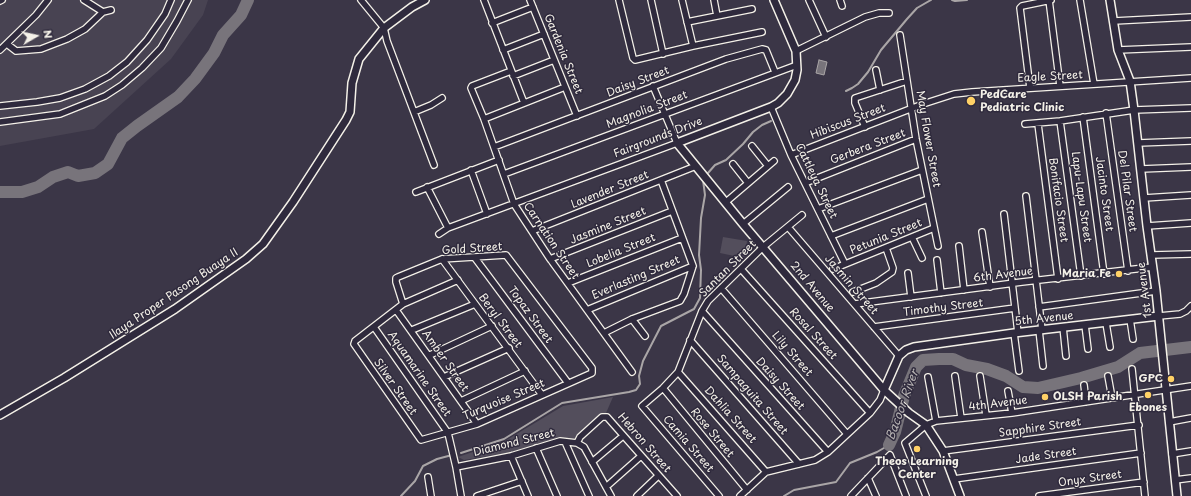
<!DOCTYPE html>
<style>
body{margin:0}
#map{position:relative;width:1191px;height:496px;overflow:hidden;background:#3b3647;font-family:"Playpen Sans",sans-serif}
canvas{display:block}
.north{position:absolute;left:16px;top:16px;width:40px;height:40px;-webkit-text-stroke:3px #2f2a3d;paint-order:stroke;rotate:81deg;font-size:11px;font-weight:700;line-height:16px;text-align:center;color:#f4f1e8}
.north::after{content:'';display:block;margin:auto;width:14px;height:18px;background:#f4f1e8;clip-path:polygon(50% 0,100% 100%,50% 72%,0 100%)}
</style>
<div id="map">
<canvas width="1191" height="496"></canvas>
<div class="north">N</div>
</div>
<script>
const context = document.querySelector('canvas').getContext('2d');
context.lineJoin = 'round';
function fill(path, color) { context.fillStyle = color; context.fill(path, 'evenodd'); }
const toPath = rows => new Path2D(rows.map(r => 'M' + r).join(''));
function trace(path, color, width, dash) { context.strokeStyle = color; context.lineWidth = width; context.lineCap = dash ? 'butt' : 'round'; context.setLineDash(dash || []); context.stroke(path); }
function label(font, color, halo, rows, align = 'center') {
  context.font = font + ' "Playpen Sans",sans-serif'; context.lineWidth = 3; context.setLineDash([]); context.textBaseline = 'middle'; context.strokeStyle = halo; context.fillStyle = color; for (const [text, x, y, turn = 0] of rows) {
    context.save(); context.translate(x, y); context.rotate((+turn || 0) * Math.PI / 180); context.textAlign = isNaN(turn) ? turn : align; if (halo) context.strokeText(text, 0, 0); context.fillText(text, 0, 0); context.restore();
  }
}
fill(toPath([
 [0,0,208,0,203,15,171,59,94,129,0,146]
]), '#484352');
fill(toPath([
 [723,237,747,241,744,258,720,253],
 [613,397,606,413,577,435,575,441,558,440,511,452,464,460,458,457,505,441,563,406]
]), '#534e5c');
const water = toPath([
 [819,60,827,62,824,75,816,73,819,60]
]);
fill(water, '#78747b');
trace(water, '#aaa6a7', 1);
trace(toPath([
 [952,0,955,1,967,0],
 [846,91,852,88,858,84,868,72,881,50,907,19,917,8,931,0],
 [708,173,715,165,726,160,743,144,753,132,762,125,771,121],
 [461,453,504,439,562,403,629,392,636,390,640,384,639,376,643,361,661,326,694,309,700,298,701,270,699,255,701,218,705,195,703,180],
 [401,496,415,481,423,466,437,459,452,455],
 [784,496,794,490,836,482,850,463,877,452,889,445]
]), '#aaa6a7', 2);
trace(toPath([
 [0,192,22,192,38,187,53,177,68,172,78,176,95,173,108,164,122,138,137,126,178,97,195,79,214,53,223,35,241,15,248,0],
 [889,445,895,432,904,396,916,367,923,360,939,359,953,359,966,365,987,369,1006,376,1023,387,1038,388,1081,378,1118,367,1140,353,1191,347]
]), '#78747b', 12);
const minor = toPath([
 [361,0,384,28,387,41,434,165],
 [484,0,524,103],
 [530,0,577,116],
 [619,0,633,58,635,60,693,46,762,32],
 [651,0,663,54],
 [682,0,693,46],
 [714,0,717,16],
 [809,0,826,37],
 [840,0,842,6],
 [1049,0,1060,86],
 [1080,0,1094,84],
 [0,1,2,0],
 [103,12,111,10],
 [1114,21,1191,17],
 [687,22,752,9],
 [492,23,533,7],
 [900,35,916,139,938,246],
 [7,44,16,51,41,49,67,39,85,29,103,12,84,0],
 [0,50,36,15,48,0],
 [503,50,544,34],
 [1118,50,1191,47],
 [796,51,865,17,879,13,889,13],
 [876,70,880,90],
 [511,71,472,86,471,88,484,119,514,204,550,259,632,372],
 [513,76,554,60],
 [1030,88,1020,8,1022,6,1051,0],
 [0,106,37,102,60,98,85,89,109,76,127,62,147,40,165,14,171,0],
 [771,107,791,155,845,264],
 [414,112,431,105,442,98],
 [1106,113,1128,271],
 [1083,117,1104,274],
 [484,119,565,87],
 [1060,121,1081,276],
 [0,122,60,114,105,96,122,85,142,68,161,48,177,21,188,0],
 [1025,124,1060,121,1134,110,1191,108],
 [1038,124,1058,279],
 [865,127,855,103,855,98,907,81],
 [1138,143,1191,141],
 [752,146,768,166],
 [494,147,726,59,762,49,766,50,775,72],
 [791,155,923,104,954,94,972,92,1191,78],
 [733,164,748,183],
 [1141,169,1191,167],
 [471,170,487,214],
 [504,174,797,65],
 [661,180,693,266],
 [805,183,916,139],
 [427,187,448,228],
 [416,192,499,160],
 [1026,196,1042,330],
 [1144,198,1191,195],
 [726,202,774,161],
 [818,209,922,170],
 [1004,214,1018,333],
 [743,224,788,187],
 [1147,226,1191,223],
 [788,227,899,356],
 [532,231,696,166],
 [982,232,990,287],
 [439,234,448,228,677,143,653,86],
 [831,236,928,199],
 [912,237,922,258],
 [959,246,964,290],
 [1152,255,1191,254],
 [475,258,568,383],
 [442,259,542,395],
 [550,259,672,211],
 [937,260,941,293],
 [741,269,870,413],
 [833,269,934,228],
 [908,273,911,297],
 [568,283,682,238],
 [721,288,847,434],
 [853,292,876,283,892,272,893,268,886,248],
 [403,304,396,282,396,278,398,277,442,259,506,255,592,368,592,373,477,424,421,440,354,344,355,341,403,304,458,280],
 [855,304,1022,282,1153,267],
 [1039,307,1156,291],
 [396,310,477,424],
 [587,310,693,266],
 [702,311,828,452],
 [1159,316,1180,314,1186,311,1191,306],
 [632,319,645,336],
 [1130,319,1133,339],
 [1106,323,1110,347],
 [1085,325,1088,349],
 [374,327,448,433,456,467,461,496],
 [874,327,1015,308],
 [1063,327,1066,356],
 [412,330,475,304],
 [1039,330,1043,366],
 [604,333,632,319,680,301,684,294,693,266],
 [1014,333,1019,371],
 [690,340,799,464],
 [430,355,492,326],
 [1132,369,1145,496],
 [678,372,766,472],
 [955,376,961,418],
 [980,376,986,415],
 [1108,376,1112,398],
 [444,377,509,348],
 [928,377,936,421],
 [1084,385,1086,402],
 [663,388,747,490],
 [1008,391,1012,413],
 [461,401,525,371],
 [1169,422,1191,418],
 [565,442,589,496],
 [577,443,580,437,602,417,607,417,677,496],
 [536,448,557,496],
 [943,451,1139,425],
 [1172,454,1191,451],
 [511,456,528,496],
 [592,462,623,436],
 [456,467,511,456,560,441,577,443,584,447,611,496],
 [428,477,431,496],
 [868,478,876,496],
 [954,479,1141,453],
 [1175,480,1191,478],
 [606,487,641,456],
 [477,496,522,481],
 [637,496,658,476],
 [719,496,642,406,663,388,678,372,702,311,708,301,763,247,802,215],
 [740,496,766,472,815,460,828,452,870,413,880,400,884,390],
 [851,496,890,455,906,496],
 [926,496,905,443,926,425,936,421,1012,413,1191,386],
 [1039,496,1144,482]
]);
const tertiary = toPath([
 [774,0,796,51,797,70,795,80,787,94,778,103,771,107,677,143,743,224,884,390,909,413,926,425,943,451,960,496],
 [1110,0,1118,50,1130,81,1134,110,1147,226,1156,291,1177,496],
 [884,390,899,356,906,350,914,347,1014,333,1159,316],
 [0,415,64,378,175,309,246,259,263,244,293,202,346,120,350,112,352,83,359,59,384,28,412,7,425,0]
]);
trace(minor, '#f4f1e8', 8);
trace(tertiary, '#f4f1e8', 10);
trace(minor, '#2f2a3d', 5.5);
trace(tertiary, '#2f2a3d', 7);
for (const [x, y, r, color] of [
 [971,101,5,"#ffd166"],
 [1119,274,4,"#ffd166"],
 [1171,379,4,"#ffd166"],
 [1148,395,4,"#ffd166"],
 [1045,397,4,"#ffd166"],
 [917,449,4,"#ffd166"]
]) { const dot = new Path2D(); dot.arc(x, y, r, 0, 2 * Math.PI); context.fillStyle = color; context.fill(dot); trace(dot, '#2f2a3d', 1.5); }
label('11px', '#f4f1e8', '#2f2a3d', [
 ["Gardenia Street",563,54,68],
 ["Eagle Street",1050,77,-3],
 ["Daisy Street",638,82,-21],
 ["Magnolia Street",647,110,-21],
 ["Hibiscus Street",848,122,-21],
 ["Fairgrounds Drive",658,138,-21],
 ["May Flower Street",928,139,80],
 ["Gerbera Street",868,147,-21],
 ["Cattleya Street",816,181,64],
 ["Lavender Street",610,190,-22],
 ["Del Pilar Street",1127,191,82],
 ["Jacinto Street",1104,194,82],
 ["Lapu-Lapu Street",1081,197,82],
 ["Bonifacio Street",1058,200,82],
 ["Jasmine Street",608,226,-22],
 ["Petunia Street",886,237,-22],
 ["Carnation Street",551,241,56],
 ["Gold Street",472,249,-4],
 ["Lobelia Street",621,251,-22],
 ["Santan Street",728,269,-45],
 ["6th Avenue",1003,275,-7],
 ["Everlasting Street",636,278,-23],
 ["Jasmin Street",851,285,49],
 ["2nd Avenue",812,287,50],
 ["1st Avenue",1145,290,-97],
 ["Ilaya Proper Pasong Buaya II",174,294,-34],
 ["Timothy Street",943,308,-7],
 ["Topaz Street",530,315,54],
 ["5th Avenue",1044,319,-6],
 ["Beryl Street",500,321,53],
 ["Rosal Street",813,334,48],
 ["Lily Street",792,354,49],
 ["Amber Street",445,361,55],
 ["Aquamarine Street",419,374,55],
 ["Daisy Street",780,384,48],
 ["Silver Street",395,387,55],
 ["Sampaguita Street",752,395,49],
 ["Turquoise Street",504,400,-23],
 ["4th Avenue",998,404,-7],
 ["Dahlia Street",730,415,48],
 ["Sapphire Street",1040,428,-8],
 ["Rose Street",712,433,50],
 ["Diamond Street",514,443,-14],
 ["Hebron Street",644,443,49],
 ["Camia Street",688,444,49],
 ["Jade Street",1046,456,-8],
 ["Onyx Street",1090,479,-8]
]);
label('bold 11px', '#f4f1e8', '#2f2a3d', [
 ["PedCare",980,95],
 ["Pediatric Clinic",980,108],
 ["Maria Fe",1111,274,"right"],
 ["GPC",1163,379,"right"],
 ["OLSH Parish",1053,397],
 ["Ebones",1148,408,"center"],
 ["Theos Learning",917,462,"center"],
 ["Center",917,475,"center"]
], 'left');
label('italic 12px', '#b6b2b2', '#2f2a3d', [
 ["Bacoor River",903,405,-70]
]);
</script>
